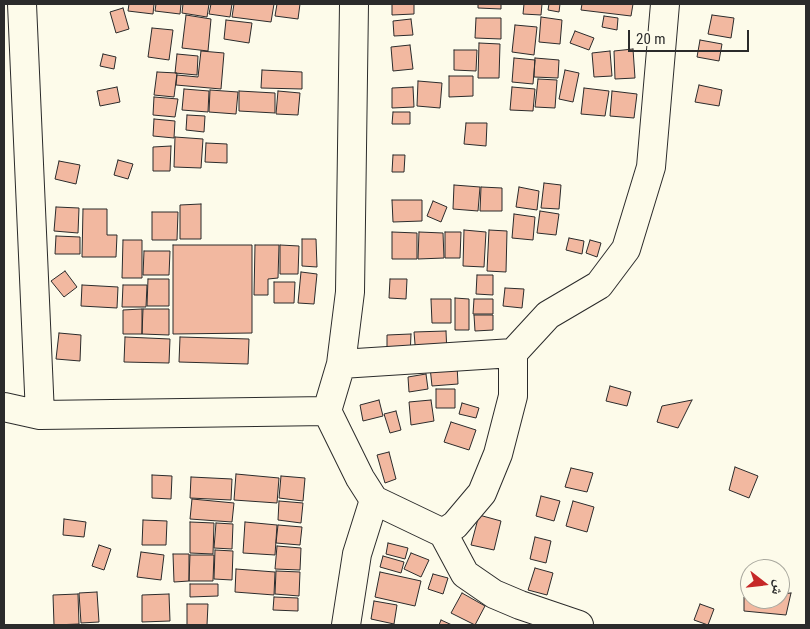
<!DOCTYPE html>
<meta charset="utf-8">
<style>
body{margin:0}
#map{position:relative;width:810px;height:629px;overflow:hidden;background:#fdfbea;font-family:"Roboto Condensed","Noto Naskh Arabic",sans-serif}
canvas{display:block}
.frame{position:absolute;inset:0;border:5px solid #2b2b2b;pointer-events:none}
.north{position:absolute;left:740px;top:559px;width:50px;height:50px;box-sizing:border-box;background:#fdfbea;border:1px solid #a9a89e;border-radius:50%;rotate:106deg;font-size:14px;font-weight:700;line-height:20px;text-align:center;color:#2b2b2b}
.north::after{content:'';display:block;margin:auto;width:18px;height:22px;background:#c62828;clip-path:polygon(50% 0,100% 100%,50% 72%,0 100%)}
.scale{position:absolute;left:628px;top:30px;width:121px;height:22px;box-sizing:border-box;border:2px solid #2b2b2b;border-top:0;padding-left:6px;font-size:15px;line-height:18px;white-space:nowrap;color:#2b2b2b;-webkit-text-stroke:4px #fdfbea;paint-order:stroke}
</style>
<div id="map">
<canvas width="810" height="629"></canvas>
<div class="frame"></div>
<div class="north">ش</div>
<div class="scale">20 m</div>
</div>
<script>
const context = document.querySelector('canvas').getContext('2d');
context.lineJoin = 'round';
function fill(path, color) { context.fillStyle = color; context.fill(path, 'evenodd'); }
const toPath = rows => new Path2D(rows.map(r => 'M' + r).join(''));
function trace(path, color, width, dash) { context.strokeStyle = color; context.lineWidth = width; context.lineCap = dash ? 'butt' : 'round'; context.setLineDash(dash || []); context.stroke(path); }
const building = toPath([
 [129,4,154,4,153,14,128,11,129,4],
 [156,4,181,4,180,14,155,11,156,4],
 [183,4,209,4,207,17,182,13,183,4],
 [211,4,232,4,230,17,209,14,211,4],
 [234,4,274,4,271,22,232,17,234,4],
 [277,4,300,4,298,19,275,16,277,4],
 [392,4,414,4,414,14,392,15,392,4],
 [478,4,501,4,501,9,478,8,478,4],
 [524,4,542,4,541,15,523,14,524,4],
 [549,4,560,4,559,12,548,10,549,4],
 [582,4,633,4,631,16,581,10,582,4],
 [123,8,129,29,116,33,110,12,123,8],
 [186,15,211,19,208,51,182,48,186,15],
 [712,15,734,18,731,38,708,34,712,15],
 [604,16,618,18,617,30,602,27,604,16],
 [541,17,562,20,560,44,539,42,541,17],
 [476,18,501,18,501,39,475,38,476,18],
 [411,19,413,35,394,36,393,21,411,19],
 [226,20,252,23,249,43,224,39,226,20],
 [515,25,537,27,534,55,512,52,515,25],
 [152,28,173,30,169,60,148,57,152,28],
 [575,31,594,38,589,50,570,43,575,31],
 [700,40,722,44,719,61,697,57,700,40],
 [479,43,500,44,499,78,478,78,479,43],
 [410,45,413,69,393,71,391,47,410,45],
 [633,49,635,78,615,79,614,51,633,49],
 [454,50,477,50,476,71,454,70,454,50],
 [201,51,224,53,221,89,176,85,177,75,198,77,201,51],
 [610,51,612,76,594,77,592,53,610,51],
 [103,54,116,57,114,69,100,66,103,54],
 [177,54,198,56,197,75,175,73,177,54],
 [514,58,535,60,533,84,512,82,514,58],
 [535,58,559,60,558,78,534,77,535,58],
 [262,70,302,72,302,89,261,88,262,70],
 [565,70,579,73,573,102,559,99,565,70],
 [157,72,177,73,174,97,154,95,157,72],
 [449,76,473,76,473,96,449,97,449,76],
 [538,79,557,80,555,108,535,107,538,79],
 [418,81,442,83,440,108,417,106,418,81],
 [699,85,722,90,719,106,695,102,699,85],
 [117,87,120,102,100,106,97,91,117,87],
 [413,87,414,107,392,108,392,88,413,87],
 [512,87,535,89,533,111,510,110,512,87],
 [584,88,609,91,605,116,581,114,584,88],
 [184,89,209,91,208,112,182,110,184,89],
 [210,90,238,92,236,114,209,112,210,90],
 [239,91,275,93,275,113,239,111,239,91],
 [278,91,300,93,298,115,276,114,278,91],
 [612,91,637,94,634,118,610,116,612,91],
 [154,97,178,99,175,117,153,115,154,97],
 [393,112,410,112,410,124,392,124,393,112],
 [187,115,205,116,204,132,186,130,187,115],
 [154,119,175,121,174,138,153,136,154,119],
 [466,123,487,123,486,146,464,144,466,123],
 [175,137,203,139,201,168,174,167,175,137],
 [206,143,227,144,227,163,205,162,206,143],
 [171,146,170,171,153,171,153,147,171,146],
 [393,155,405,155,404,172,392,172,393,155],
 [118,160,133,164,128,179,114,175,118,160],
 [59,161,80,165,76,184,55,179,59,161],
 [544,183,561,185,559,209,541,208,544,183],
 [454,185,480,187,478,211,453,209,454,185],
 [481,187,502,188,502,211,480,211,481,187],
 [519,187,539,191,537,210,516,207,519,187],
 [392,200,422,200,422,221,393,222,392,200],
 [433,201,447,207,441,222,427,216,433,201],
 [201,204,201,239,180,239,180,205,201,204],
 [56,207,79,208,78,233,54,231,56,207],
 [83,209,107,209,107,235,117,235,116,257,82,257,83,209],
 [540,211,559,214,556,235,537,233,540,211],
 [152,212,178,212,177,240,152,240,152,212],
 [514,214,535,217,533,240,512,238,514,214],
 [464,230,486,232,484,267,463,266,464,230],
 [489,230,507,231,506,272,487,271,489,230],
 [392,232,417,233,417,259,392,259,392,232],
 [419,232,443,233,444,258,418,259,419,232],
 [445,232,461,232,460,258,445,258,445,232],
 [56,236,80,237,80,254,55,254,56,236],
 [569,238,584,241,582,254,566,250,569,238],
 [302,239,316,239,317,267,302,266,302,239],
 [123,240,142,240,142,278,122,278,123,240],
 [590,240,601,243,597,257,586,253,590,240],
 [173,245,252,245,252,333,173,334,173,245],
 [255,245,279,245,278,278,268,279,268,295,254,295,255,245],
 [280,245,299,246,298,274,280,274,280,245],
 [144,251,170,251,169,275,143,275,144,251],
 [65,271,77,287,64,297,51,281,65,271],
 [301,272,317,274,314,304,298,303,301,272],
 [477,275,493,275,493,295,476,294,477,275],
 [148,279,169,279,169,306,147,306,148,279],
 [390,279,407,279,406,299,389,298,390,279],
 [274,282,295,282,294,303,274,303,274,282],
 [82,285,118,287,117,308,81,306,82,285],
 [123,285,147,285,146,307,122,307,123,285],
 [505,288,524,289,522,308,503,306,505,288],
 [455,298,469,299,469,330,455,330,455,298],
 [431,299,451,299,451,323,432,323,431,299],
 [474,299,493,299,493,314,473,314,474,299],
 [142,309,142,334,123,334,123,310,142,309],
 [143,309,169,309,169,335,142,334,143,309],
 [474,315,493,315,493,330,475,331,474,315],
 [446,331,447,354,416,356,414,332,446,331],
 [59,333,81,335,80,361,56,359,59,333],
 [411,334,410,357,387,357,387,335,411,334],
 [125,337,170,339,169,363,124,362,125,337],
 [180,337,249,339,248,364,179,362,180,337],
 [457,365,458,384,432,386,430,367,457,365],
 [426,374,428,389,409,392,408,377,426,374],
 [610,386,631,392,627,406,606,401,610,386],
 [436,389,455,389,455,408,436,408,436,389],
 [379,400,383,416,363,421,360,405,379,400],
 [431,400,434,421,411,425,409,402,431,400],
 [692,400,678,428,657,422,662,406,692,400],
 [462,403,479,408,476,418,459,414,462,403],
 [396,411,401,430,390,433,384,414,396,411],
 [451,422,476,430,469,450,444,442,451,422],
 [389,452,396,479,385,483,377,455,389,452],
 [735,467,758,476,749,498,729,490,735,467],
 [571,468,593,473,587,492,565,487,571,468],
 [236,474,279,478,277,503,234,500,236,474],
 [152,475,172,476,171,499,152,498,152,475],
 [281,476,305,478,303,501,279,498,281,476],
 [191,477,232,479,231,500,190,498,191,477],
 [541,496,560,501,554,521,536,516,541,496],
 [192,499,234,503,232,522,190,519,192,499],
 [279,501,303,503,301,523,278,520,279,501],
 [573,501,594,507,587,532,566,526,573,501],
 [479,515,501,521,494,550,471,545,479,515],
 [64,519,86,522,84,537,63,535,64,519],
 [143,520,167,521,166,545,142,545,143,520],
 [190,522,214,523,213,554,190,553,190,522],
 [245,522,277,525,275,555,243,553,245,522],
 [216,523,233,524,232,549,214,548,216,523],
 [278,525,302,527,300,545,276,543,278,525],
 [535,537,551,541,546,563,530,559,535,537],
 [388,543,408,548,405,559,386,554,388,543],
 [99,545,111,549,104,570,92,566,99,545],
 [277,546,301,548,300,570,275,569,277,546],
 [215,550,233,551,232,580,214,579,215,550],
 [141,552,164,555,161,580,137,577,141,552],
 [411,553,429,560,421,577,404,569,411,553],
 [173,554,189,554,189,581,174,582,173,554],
 [190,555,214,555,213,581,189,581,190,555],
 [383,556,404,562,401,573,380,567,383,556],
 [535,568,553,573,547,595,528,590,535,568],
 [236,569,275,572,274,595,235,592,236,569],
 [276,571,300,572,299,596,275,594,276,571],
 [380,572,421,581,415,606,375,597,380,572],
 [433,574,448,578,443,594,428,589,433,574],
 [190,584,218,584,218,596,190,597,190,584],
 [97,592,99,622,81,623,79,593,97,592],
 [462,593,485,606,475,625,451,613,462,593],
 [791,593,786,615,744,611,744,597,780,599,780,594,791,593],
 [78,594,79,624,54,625,53,595,78,594],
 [169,594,170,621,142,622,142,595,169,594],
 [274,597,298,598,298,611,273,610,274,597],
 [374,601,397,605,394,624,371,619,374,601],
 [187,604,208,604,207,625,187,625,187,604],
 [700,604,714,609,708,625,694,620,700,604],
 [441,620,452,625,439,625,441,620]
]);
fill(building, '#f2b8a0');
trace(building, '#2b2b2b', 1);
const street = toPath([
 [22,4,40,415],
 [354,4,350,292,341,364,327,411,360,478,374,500,443,533,465,574,494,594,520,605,579,625],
 [341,364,513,353],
 [4,407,40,415,327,411],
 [443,533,455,525,482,493,498,454,513,396,513,353,548,315,599,285,626,249,651,167,665,4],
 [346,625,357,554,374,500]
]);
trace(street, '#2b2b2b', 30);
trace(street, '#fdfbea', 28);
</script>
